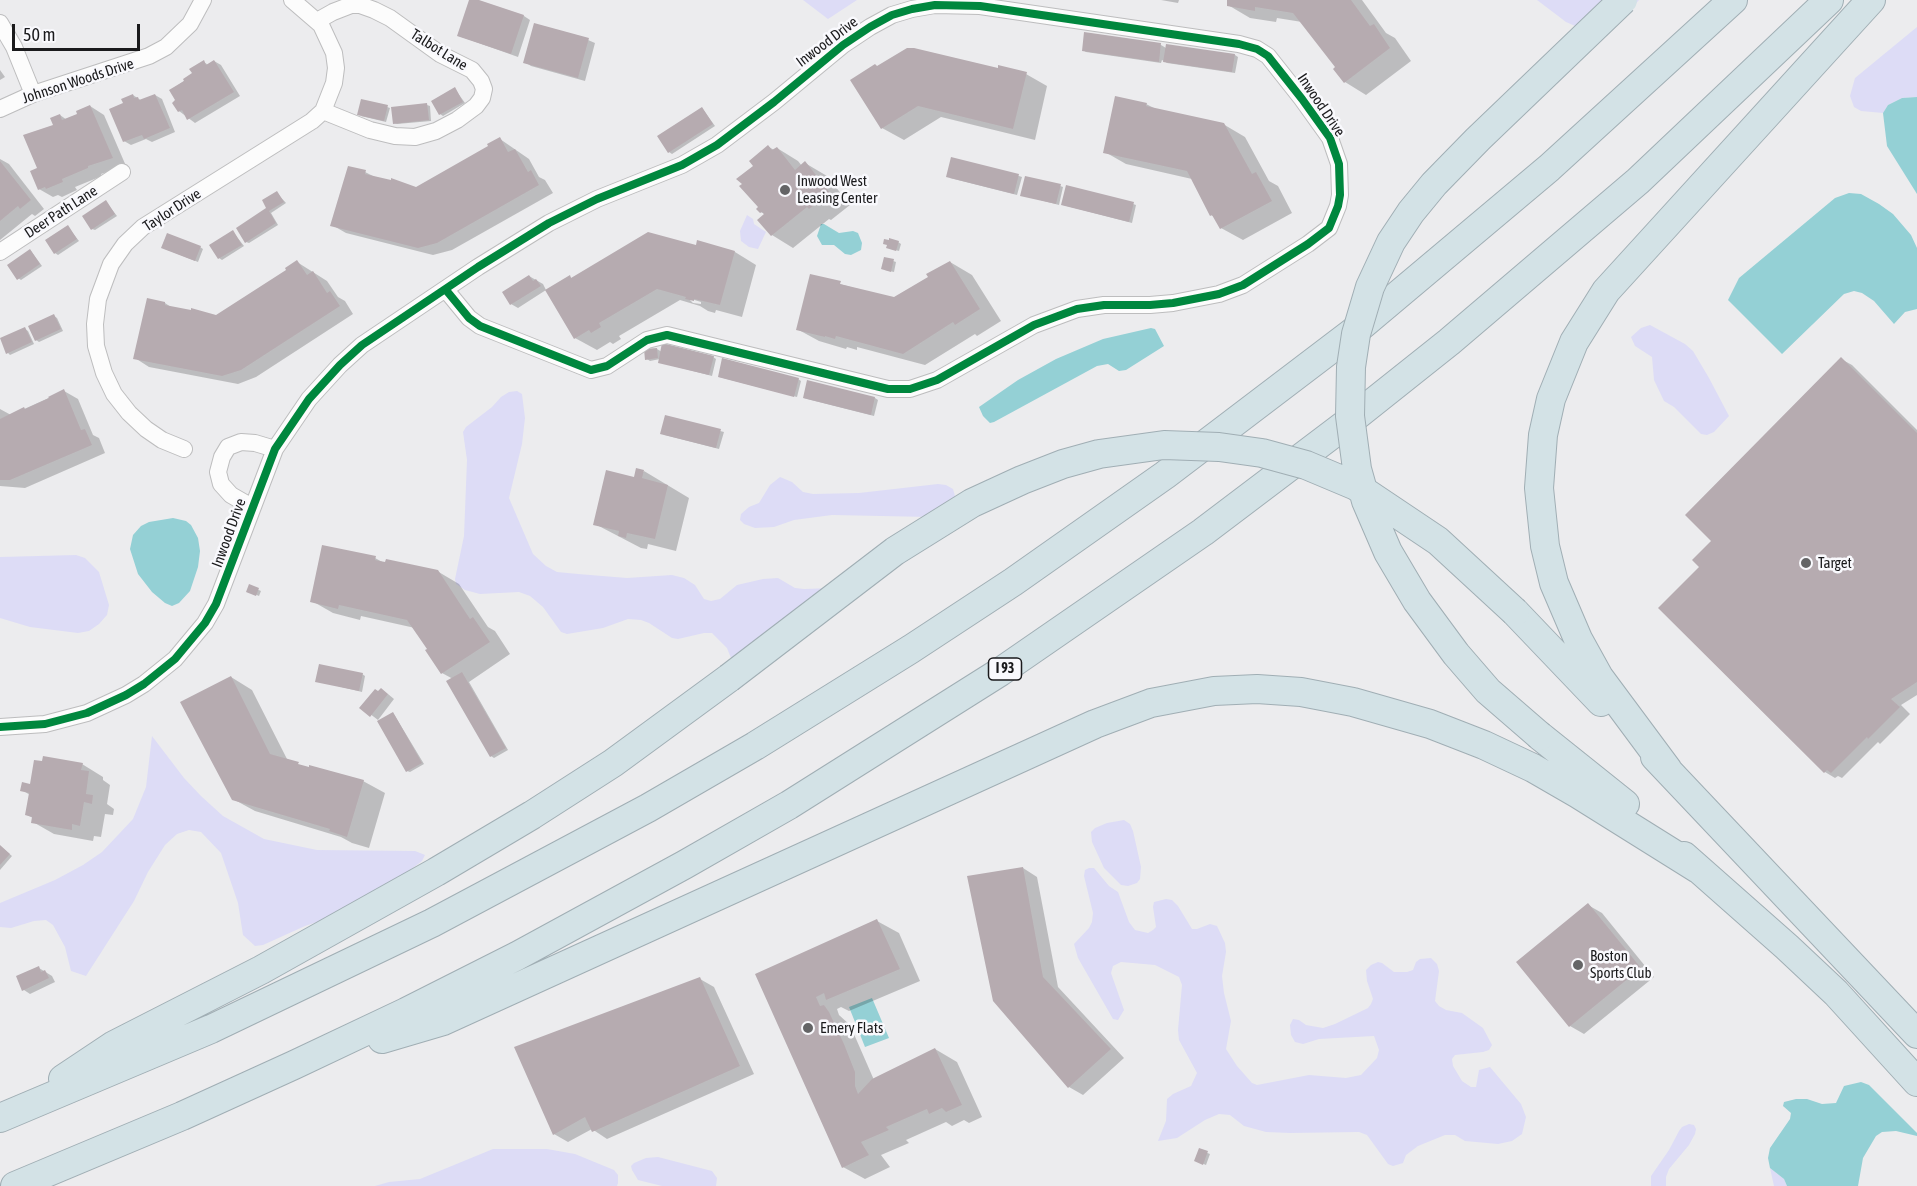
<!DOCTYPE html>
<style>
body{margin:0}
#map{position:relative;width:1917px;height:1186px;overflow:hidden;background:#ececee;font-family:"Asap Condensed",sans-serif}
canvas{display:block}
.scale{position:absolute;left:12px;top:24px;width:128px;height:27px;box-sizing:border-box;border:3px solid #1a1a1c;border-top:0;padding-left:8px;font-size:18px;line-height:21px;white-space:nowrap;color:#1a1a1c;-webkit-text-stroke:4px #f9f9fd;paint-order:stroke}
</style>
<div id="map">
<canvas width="1917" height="1186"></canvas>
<div class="scale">50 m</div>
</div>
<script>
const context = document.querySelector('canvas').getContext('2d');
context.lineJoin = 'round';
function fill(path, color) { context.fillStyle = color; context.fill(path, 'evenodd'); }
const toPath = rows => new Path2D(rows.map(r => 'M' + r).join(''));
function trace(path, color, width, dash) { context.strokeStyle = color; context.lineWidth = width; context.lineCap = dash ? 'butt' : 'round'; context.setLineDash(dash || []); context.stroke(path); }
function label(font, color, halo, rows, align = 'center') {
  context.font = font + ' "Asap Condensed",sans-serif'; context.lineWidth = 5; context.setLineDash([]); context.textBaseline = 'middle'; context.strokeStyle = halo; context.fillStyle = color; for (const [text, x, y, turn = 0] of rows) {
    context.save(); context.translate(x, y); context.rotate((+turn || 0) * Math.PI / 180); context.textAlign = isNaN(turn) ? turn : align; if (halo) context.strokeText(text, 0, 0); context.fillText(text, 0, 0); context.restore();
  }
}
fill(toPath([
 [803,0,857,0,828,19],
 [1537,0,1639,0,1631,9,1582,29,1566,22],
 [1917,27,1917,97,1902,98,1888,105,1883,113,1861,111,1854,107,1850,96,1855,78],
 [747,215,753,219,754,224,766,232,758,249,749,247,741,241,740,231],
 [1650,325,1685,344,1693,351,1709,378,1729,416,1714,432,1707,435,1701,434,1674,407,1664,401,1654,380,1652,357,1635,346,1631,337,1641,328],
 [517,391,522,394,525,418,522,444,509,498,533,554,546,566,557,572,578,574,627,578,672,575,684,578,695,585,704,599,711,601,720,599,737,585,763,579,778,578,795,588,804,589,832,588,739,662,731,658,727,648,712,633,704,633,678,639,672,638,649,623,641,620,628,619,603,628,567,634,561,632,543,607,530,596,519,592,480,594,465,590,456,584,455,579,464,536,467,460,463,432,466,427,492,407,501,397,509,392],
 [780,477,792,482,803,492,813,494,859,493,938,484,946,485,953,489,955,496,954,501,930,517,832,515,794,520,774,527,755,528,744,524,740,520,741,514,749,507,759,503,770,485],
 [76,555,85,558,99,572,109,605,107,615,99,624,89,631,78,633,30,627,0,618,0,557],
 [152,736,184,778,201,796,223,816,264,839,317,850,415,851,425,855,422,861,405,874,332,917,305,926,263,945,255,946,243,935,238,903,221,853,201,832,189,830,177,834,165,845,148,872,134,901,86,976,71,971,65,947,53,925,46,920,34,921,11,928,0,927,0,903,55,880,83,865,102,852,133,819,146,787],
 [1124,820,1130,824,1133,831,1141,867,1140,879,1137,883,1128,886,1121,885,1104,868,1092,842,1091,832,1095,828,1107,823],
 [1089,868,1094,868,1109,886,1118,892,1129,922,1135,930,1148,933,1153,930,1156,927,1153,907,1154,902,1166,899,1172,900,1178,906,1192,929,1197,929,1210,924,1217,926,1225,943,1226,952,1222,976,1224,993,1231,1021,1226,1049,1237,1066,1252,1083,1257,1085,1309,1075,1346,1078,1361,1075,1377,1058,1379,1050,1374,1036,1319,1039,1303,1044,1295,1042,1291,1035,1290,1025,1293,1019,1299,1020,1306,1025,1323,1028,1335,1024,1368,1008,1371,1004,1373,999,1367,981,1366,970,1371,965,1378,962,1382,963,1394,972,1407,972,1413,970,1416,962,1420,959,1431,958,1437,964,1439,971,1435,1001,1439,1006,1446,1010,1462,1013,1483,1028,1492,1045,1489,1050,1483,1052,1455,1055,1452,1059,1453,1066,1462,1081,1471,1087,1476,1087,1479,1070,1490,1067,1521,1104,1526,1117,1522,1134,1512,1141,1498,1144,1465,1141,1455,1135,1445,1135,1418,1146,1406,1155,1403,1163,1393,1166,1388,1164,1367,1135,1359,1132,1290,1133,1266,1132,1244,1126,1230,1115,1219,1114,1205,1120,1177,1138,1158,1141,1166,1121,1167,1099,1173,1094,1191,1086,1197,1073,1179,1040,1178,1030,1182,985,1179,977,1155,965,1121,962,1113,966,1111,973,1124,1010,1118,1020,1113,1019,1078,958,1074,944,1089,928,1092,922,1093,913,1084,876,1085,870],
 [1689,1124,1694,1125,1696,1129,1695,1134,1689,1145,1669,1169,1666,1177,1666,1186,1651,1186,1651,1176,1669,1150,1679,1131,1682,1127],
 [493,1149,547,1149,575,1154,614,1170,618,1175,618,1183,617,1186,375,1186,389,1182,420,1179],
 [658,1157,712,1171,717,1178,716,1186,662,1186,638,1180,632,1170,631,1166,634,1163,646,1158],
 [1770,1168,1784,1179,1787,1186,1774,1186]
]), '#dddcf6');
fill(toPath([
 [1917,97,1917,194,1887,146,1883,113,1888,105,1902,98],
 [1849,193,1861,194,1879,204,1893,214,1911,235,1917,248,1917,309,1905,312,1894,324,1874,301,1862,293,1854,291,1844,294,1782,354,1728,300,1739,278,1835,198],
 [821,224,824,224,839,233,853,231,858,233,862,243,861,250,851,255,845,254,834,245,822,245,817,236],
 [1151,328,1155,329,1164,346,1126,370,1119,371,1108,364,1097,366,994,422,990,423,983,416,979,407,1018,380,1056,359,1103,339],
 [173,518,186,521,191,525,198,538,200,551,198,567,190,591,179,603,172,606,165,603,152,592,138,574,130,549,133,535,141,526,149,522],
 [872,998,889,1038,865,1047,849,1007],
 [1861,1082,1869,1085,1917,1133,1917,1136,1896,1131,1882,1132,1876,1136,1863,1158,1858,1186,1787,1186,1784,1179,1770,1168,1768,1158,1770,1148,1790,1119,1791,1113,1783,1106,1784,1102,1796,1099,1807,1099,1822,1104,1836,1103,1844,1086]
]), '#94d0d5');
fill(toPath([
 [471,0,524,16,530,20,518,57,459,36],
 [1161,0,1179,0,1178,3],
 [1229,0,1362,0,1386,33,1395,38,1411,61,1366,95,1345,82,1335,69,1337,68,1302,22,1277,18,1276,22,1250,18,1228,5],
 [1086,34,1161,45,1166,48,1235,55,1238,57,1235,73,1167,63,1162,60,1161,63,1086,52,1083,50],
 [588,40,595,43,585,81,531,66,525,62],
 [214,61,221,65,240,96,195,123,179,111,178,101,171,90,194,74,204,62,208,65],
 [878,67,999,70,1026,74,1047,86,1035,140,941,117,904,140,882,128],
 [0,70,5,77,0,80],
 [455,89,465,103,443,116,440,114],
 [133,95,142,101,155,95,162,99,175,132,152,142,146,139,131,145,124,141,125,103],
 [1146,104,1156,109,1223,124,1245,137,1269,181,1278,186,1292,213,1243,240,1221,228,1216,218,1211,215,1192,179,1126,164,1105,152],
 [427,105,430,106,431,121,397,124,394,123],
 [90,106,104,115,126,166,101,174,102,176,75,187,77,190,62,197,58,195,53,197,39,189,39,169,55,126,60,115,67,120,79,114],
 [387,107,390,108,386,122,361,116],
 [702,108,715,126,672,154,669,152],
 [500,139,529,159,539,177,545,180,553,193,452,250,433,255,346,233,332,225,365,172,377,178,416,189,490,147],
 [769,147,774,150,777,148,798,161,802,166,805,163,827,176,850,205,831,220,829,219,793,248,772,235,766,215,761,212,755,166],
 [0,159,9,164,44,209,35,216,32,214,0,240],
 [952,159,1019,176,1022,177,1017,195,950,178],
 [1060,186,1063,187,1059,205,1025,196],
 [277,193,286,203,271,213,278,225,249,243,246,242],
 [106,202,117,216,95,230,92,229],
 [1133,204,1136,205,1132,223,1063,205],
 [68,227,79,241,58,255,55,253],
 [233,232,244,246,222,260,219,258],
 [898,242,901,244,899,251,891,249],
 [200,247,203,249,198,262,165,249],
 [697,247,735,252,756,265,742,317,716,310,715,313,708,311,700,306,680,300,619,336,621,339,613,344,610,342,597,350,575,338,570,277,573,279],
 [688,298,701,302,701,304,693,303],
 [31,251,42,266,21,280,18,278],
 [893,261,896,262,894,272,885,270],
 [297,262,327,281,338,297,345,301,353,314,256,377,238,384,149,367,135,358,165,303,174,309,216,317,288,271],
 [950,262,972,275,1001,321,977,336,975,334,925,365,857,347,857,350,847,347,846,349,819,341,797,329,811,276,894,299,930,278],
 [529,276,543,284,546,290,518,308,511,304],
 [54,316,57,318,63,331,39,342,36,340],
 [25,329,28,331,34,344,10,355,8,353],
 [657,349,662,352,713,357,716,359,712,376,662,363,660,359,650,361,647,359],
 [1841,359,1852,365,1917,430,1917,695,1901,705,1910,714,1880,744,1878,742,1842,778,1838,776,1835,778,1825,772,1701,567,1714,541],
 [719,377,798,379,801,381,797,397],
 [808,382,875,398,878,400,874,416,807,399,804,398],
 [64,391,78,399,93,435,99,438,105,453,25,488,0,486,0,409,11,415],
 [666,417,724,432,719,449,665,435],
 [644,471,689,498,676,551,648,544,647,549,641,548,595,524],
 [375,558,386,564,437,571,459,584,488,627,495,631,510,654,469,682,508,750,494,758,491,756,453,679,442,673,429,649,415,628,361,616,360,620,333,613,312,601],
 [250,586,261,591,259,596,248,591],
 [362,674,365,676,362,692,317,681],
 [231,677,252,690,288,761,307,768,363,781,385,793,369,848,352,843,341,837,255,811,233,799],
 [379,693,388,694,394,699,378,720,361,707],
 [393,714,395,716,424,764,410,772,407,771],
 [82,764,103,777,103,780,110,785,107,804,114,809,113,815,105,814,101,837,94,836,93,841,54,834,33,822,33,818,27,815,30,795,22,790],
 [0,846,12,856,0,870],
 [1023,868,1037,877,1058,987,1124,1058,1083,1095,1069,1087,994,1000],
 [1588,905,1602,913,1654,977,1584,1034,1570,1026],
 [877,921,899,933,920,981,849,1011,841,1007,837,1009,839,1015,850,1025,874,1080,935,1049,957,1062,982,1117,969,1123,964,1120,952,1126,946,1122,906,1140,909,1143,881,1155,890,1167,865,1179,843,1167,757,974],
 [39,968,52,976,55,982,30,994,24,990,18,977],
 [700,979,714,987,754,1074,607,1139,592,1129,568,1142,554,1134],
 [1200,1150,1210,1154,1206,1165,1199,1162]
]), '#0003');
fill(toPath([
 [469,0,479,0,524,15,511,54,457,36],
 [1227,0,1351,0,1370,26,1374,24,1390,48,1344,83,1333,69,1335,67,1293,13,1255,7,1255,11,1227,6],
 [534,23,589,38,578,78,523,63],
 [1084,32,1161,43,1159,62,1082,51],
 [1166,44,1235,54,1232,72,1163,62],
 [907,48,914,48,998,68,998,65,1027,72,1013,129,918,106,881,129,850,80,875,64,877,66],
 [204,60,206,65,214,60,234,92,187,120,182,110,178,112,172,103,175,100,169,90,184,81,183,79,192,73,189,69],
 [455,87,463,102,439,115,431,101],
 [133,94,134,98,138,97,139,100,155,94,170,128,144,139,142,135,123,142,109,109,123,103,121,99],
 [1115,96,1147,103,1146,106,1224,123,1252,174,1256,172,1272,201,1220,229,1212,215,1210,216,1187,171,1103,153],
 [361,99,388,105,384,121,357,115],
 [427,103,429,120,393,124,391,107],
 [90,105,113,158,88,166,88,168,62,179,63,182,46,189,45,187,38,190,30,171,37,168,23,135,53,125,50,118,60,114,62,120,77,114,76,111],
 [702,107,713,124,668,153,657,136],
 [500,137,508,152,515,149,528,172,531,170,539,185,437,243,418,248,330,226,348,166,366,170,365,174,391,180,391,178,416,187,488,146,487,144],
 [768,145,772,150,777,147,795,170,805,161,830,193,809,209,807,207,771,236,757,220,764,214,762,212,760,213,756,209,758,207,739,186,742,184,736,179,753,166,749,161],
 [951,157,1019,174,1014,194,946,177],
 [0,161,31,200,20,209,18,206,0,221],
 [1025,176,1061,184,1056,204,1020,196],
 [1066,185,1134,202,1129,222,1061,205],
 [277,191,284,202,269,211,276,223,245,243,236,228,266,208,262,200],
 [106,200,115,214,91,230,82,216],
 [68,225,77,239,54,254,45,240],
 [233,230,242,245,218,259,209,245],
 [648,232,696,245,697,240,735,251,720,305,694,299,694,301,685,299,686,297,657,289,599,323,601,327,591,333,589,330,574,339,545,290,570,275,571,278],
 [167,233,201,246,195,261,161,248],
 [889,238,899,241,896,251,886,248,887,245,883,244,884,239,889,240],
 [30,249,40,264,17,280,7,265],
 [884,257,894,259,891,272,881,269],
 [297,260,307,275,313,271,327,293,330,291,340,306,241,370,222,376,133,359,147,298,165,302,165,305,191,310,191,308,216,315,286,270,285,268],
 [950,261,980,309,955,325,953,322,903,354,836,336,835,339,825,336,825,337,796,330,810,274,841,281,840,284,894,297,928,277,926,274],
 [529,275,533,281,536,279,541,286,510,305,502,292],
 [54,314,61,329,35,341,28,326],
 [25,327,32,342,6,354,0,338],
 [662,343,714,356,709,375,658,363],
 [657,348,658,358,645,360,644,349],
 [1841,357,1917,433,1917,682,1891,699,1900,707,1868,739,1867,737,1831,773,1827,770,1824,773,1658,608,1699,567,1692,560,1711,541,1685,515],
 [722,358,799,378,794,397,718,377],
 [807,380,875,397,871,415,803,398],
 [64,389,81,430,85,429,92,445,10,480,0,480,0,419,24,407,25,409,49,398,48,397],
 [665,415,721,429,716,448,660,434],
 [636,468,644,470,642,478,668,485,655,539,627,533,626,538,618,536,619,531,593,525,606,470,634,477],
 [322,545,376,556,375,560,385,562,386,559,438,570,470,619,473,617,490,642,441,674,425,650,427,649,407,620,339,605,338,609,310,602],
 [249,584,259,588,256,596,246,592],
 [319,664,363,673,359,691,315,682],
 [462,672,506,748,490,757,446,681],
 [231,676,270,754,299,762,298,764,309,767,309,765,364,780,347,837,329,831,330,829,232,800,180,702],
 [381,688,388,694,370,717,359,708,375,689,378,691],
 [393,712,422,763,406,772,377,721],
 [43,756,83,763,81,770,89,771,86,794,93,795,92,804,84,802,80,826,72,824,72,830,31,823,32,817,25,815,29,793,20,791,22,782,30,784,34,760,42,761],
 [0,845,10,854,0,865],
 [1023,867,1043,977,1111,1049,1068,1088,993,1001,967,876],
 [1588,903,1641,968,1569,1027,1516,962],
 [877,919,900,969,826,1000,824,993,816,997,820,1006,824,1005,829,1012,844,1044,855,1072,855,1086,858,1094,872,1079,935,1048,962,1105,946,1112,942,1108,929,1114,927,1109,886,1127,889,1130,861,1142,869,1155,842,1168,755,974],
 [39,966,41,972,45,970,49,978,22,991,16,976],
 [700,977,740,1066,592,1132,585,1117,553,1135,514,1047],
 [1199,1148,1208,1151,1203,1165,1194,1161]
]), '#b6abb0');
const minor = toPath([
 [317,21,333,12,351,5,360,5,374,10,390,18,440,54,472,70,481,81,484,89,482,98,476,106,457,120,436,131,415,137,395,136,370,130,323,111],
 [0,23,14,47,33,94],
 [0,109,33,94,149,56,166,47,190,24,203,0],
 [0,252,122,172],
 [184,449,162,440,146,429,129,413,114,394,104,373,96,346,95,324,98,299,111,264,125,244,143,227,312,121,323,111,334,83,336,68,334,53,321,25,292,0],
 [252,507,231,495,221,484,218,472,222,457,228,447,241,442,255,443,275,449],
 [0,727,45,724,87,713,126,695,144,684,175,659,205,623,216,604,275,449,309,399,340,365,362,345,478,267,549,223,597,199,682,165,717,145,774,102,843,45,870,27,892,15,912,9,935,5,980,6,1239,44,1257,49,1268,56,1302,99,1330,138,1339,164,1340,195,1338,206,1329,228,1308,244,1243,285,1219,294,1173,303,1150,305,1104,305,1077,309,1034,325,937,380,910,389,888,389,667,335,647,340,607,366,591,370,480,326,469,318,446,290]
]);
const motorway = toPath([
 [1515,612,1601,702],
 [1540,736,1625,804],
 [1655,757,1917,1034],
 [1668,770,1599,677,1578,639,1554,583,1545,546,1539,488,1543,435,1551,399,1574,342,1606,291,1871,0],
 [1684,856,1787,947,1836,993,1917,1082],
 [382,1039,443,1021,1095,724,1151,703,1214,691,1257,689,1301,692,1353,702,1430,724,1484,745,1533,768,1578,794,1698,869],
 [63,1079,114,1045,261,970,436,872,532,815,613,763,729,678],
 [0,1118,211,1029,432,923,648,808,755,746,911,649,1013,582,1165,475,1361,326,1549,168,1733,0],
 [15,1186,182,1116,294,1065,406,1012,517,956,684,865,789,805,1000,672,1203,532,1351,420,1449,342,1638,181,1829,0]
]);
trace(minor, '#bdbdbe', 18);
trace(motorway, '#a0aeb4', 30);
trace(minor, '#fcfcfc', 16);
trace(motorway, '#d3e2e6', 28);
const motorwayBridge = toPath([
 [729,678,895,551,972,503,1022,480,1063,464,1099,454,1164,445,1219,447,1262,453,1306,465,1356,486,1438,541,1515,612],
 [1540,736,1488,691,1456,654,1417,601,1388,552,1366,501,1357,469,1350,416,1351,367,1356,334,1370,287,1391,242,1411,212,1434,184,1478,139,1623,0]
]);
trace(motorwayBridge, '#a0aeb4', 30, []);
trace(motorwayBridge, '#d3e2e6', 28);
trace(toPath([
 [0,727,45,724,87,713,126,695,144,684,175,659,205,623,216,604,275,449,309,399,340,365,362,345,478,267,549,223,597,199,682,165,717,145,774,102,843,45,870,27,892,15,912,9,935,5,980,6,1239,44,1257,49,1268,56,1302,99,1330,138,1339,164,1340,195,1338,206,1329,228,1308,244,1243,285,1219,294,1173,303,1150,305,1104,305,1077,309,1034,325,937,380,910,389,888,389,667,335,647,340,607,366,591,370,480,326,469,318,446,290]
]), '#00873e', 8);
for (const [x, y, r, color] of [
 [785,190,6,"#646466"],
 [1806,563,6,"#646466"],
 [1578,965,6,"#646466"],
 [808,1028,6,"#646466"]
]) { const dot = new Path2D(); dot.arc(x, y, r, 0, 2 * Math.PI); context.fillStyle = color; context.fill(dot); trace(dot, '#f9f9fd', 2); }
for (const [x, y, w] of [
 [1005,669,33]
]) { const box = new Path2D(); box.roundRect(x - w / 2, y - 11, w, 22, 4.5); context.fillStyle = '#f9f9fd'; context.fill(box); trace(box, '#1a1a1c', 1.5); }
label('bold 14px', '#1a1a1c', null, [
 ["I 93",1005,669]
]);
label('15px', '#1a1a1c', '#f9f9fd', [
 ["Inwood Drive",827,42,-37],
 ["Talbot Lane",439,50,32],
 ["Johnson Woods Drive",78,81,-18],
 ["Inwood Drive",1321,105,56],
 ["Taylor Drive",172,210,-33],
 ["Deer Path Lane",61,212,-33],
 ["Inwood Drive",229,533,-70]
]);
label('15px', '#1a1a1c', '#f9f9fd', [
 ["Inwood West",797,181],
 ["Leasing Center",797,198],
 ["Target",1818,563],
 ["Boston",1590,956],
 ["Sports Club",1590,973],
 ["Emery Flats",820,1028]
], 'left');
</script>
